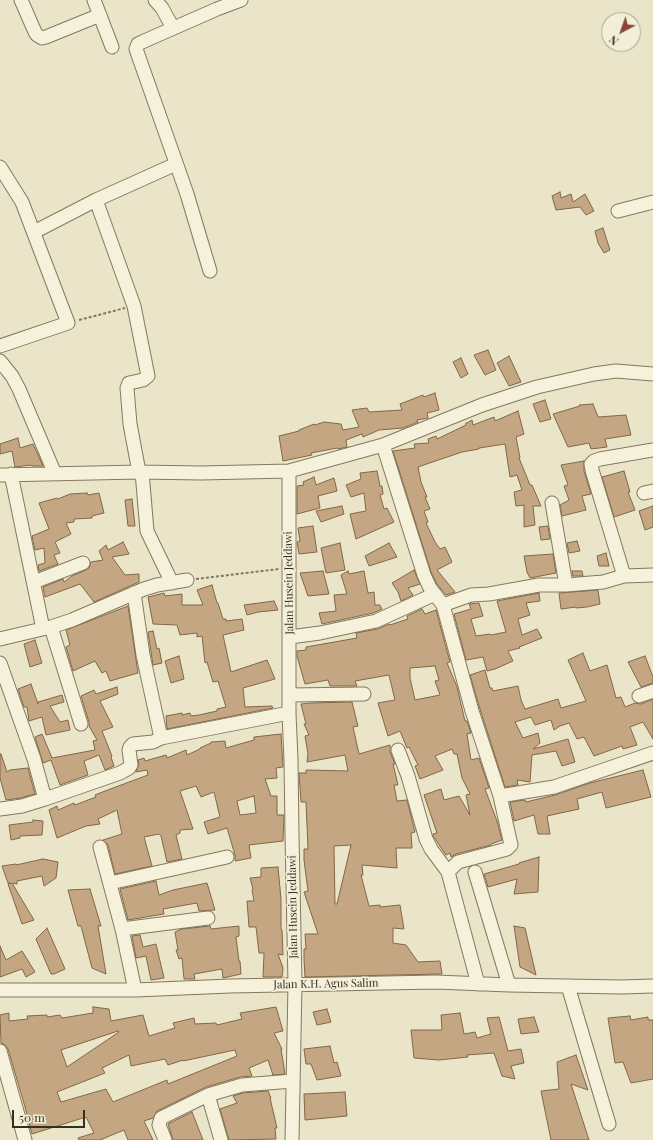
<!DOCTYPE html>
<style>
body{margin:0}
#map{position:relative;width:653px;height:1140px;overflow:hidden;background:#eae5c8;font-family:"Playfair Display",serif}
canvas{display:block}
.north{position:absolute;left:601px;top:12px;width:40px;height:40px;box-sizing:border-box;background:#f2eed7;border:1px solid #a7a18e;border-radius:50%;rotate:221deg;font-size:11px;font-weight:700;line-height:16px;text-align:center;color:#362e21}
.north::after{content:'';display:block;margin:auto;width:14px;height:18px;background:#8c4236;clip-path:polygon(50% 0,100% 100%,50% 72%,0 100%)}
.scale{position:absolute;left:12px;top:1110px;width:73px;height:18px;box-sizing:border-box;border:2px solid #362e21;border-top:0;padding-left:5px;font-size:12px;line-height:14px;white-space:nowrap;color:#362e21;-webkit-text-stroke:3px #f2eed7;paint-order:stroke}
</style>
<div id="map">
<canvas width="653" height="1140"></canvas>
<div class="north">N</div>
<div class="scale">50 m</div>
</div>
<script>
const context = document.querySelector('canvas').getContext('2d');
context.lineJoin = 'round';
function fill(path, color) { context.fillStyle = color; context.fill(path, 'evenodd'); }
const toPath = rows => new Path2D(rows.map(r => 'M' + r).join(''));
function trace(path, color, width, dash) { context.strokeStyle = color; context.lineWidth = width; context.lineCap = dash ? 'butt' : 'round'; context.setLineDash(dash || []); context.stroke(path); }
function label(font, color, halo, rows, align = 'center') {
  context.font = font + ' "Playfair Display",serif'; context.lineWidth = 3.5; context.setLineDash([]); context.textBaseline = 'middle'; context.strokeStyle = halo; context.fillStyle = color; for (const [text, x, y, turn = 0] of rows) {
    context.save(); context.translate(x, y); context.rotate((+turn || 0) * Math.PI / 180); context.textAlign = isNaN(turn) ? turn : align; if (halo) context.strokeText(text, 0, 0); context.fillText(text, 0, 0); context.restore();
  }
}
const building = toPath([
 [560,192,561,198,571,194,573,202,585,194,594,211,586,215,580,207,556,210,552,196,560,192],
 [603,228,610,250,604,253,598,243,595,231,603,228],
 [488,350,496,370,485,375,474,355,488,350],
 [509,356,521,382,509,386,497,363,509,356],
 [461,358,468,374,461,378,453,362,461,358],
 [435,393,439,410,427,413,428,418,417,420,418,422,403,428,379,430,363,437,362,434,346,440,347,447,338,449,337,448,311,453,312,455,283,461,279,436,299,431,299,430,314,424,315,425,324,422,341,424,343,430,359,427,352,410,367,408,369,412,402,410,400,404,423,395,424,397,435,393],
 [545,400,551,419,540,422,533,404,545,400],
 [593,404,598,417,626,415,631,435,605,439,607,447,591,449,589,443,568,447,553,414,580,406,579,405,593,404],
 [518,411,524,434,516,437,520,458,519,458,530,485,532,485,541,506,533,506,535,525,524,527,524,505,516,506,514,492,522,490,517,475,510,477,505,444,479,448,479,449,462,452,418,467,421,482,427,497,425,497,430,509,424,511,428,522,426,523,435,542,440,549,445,547,452,562,437,570,455,592,446,595,437,584,431,572,393,451,415,448,414,444,429,443,428,439,436,436,437,439,466,425,465,424,472,420,473,425,494,417,495,421,518,411],
 [18,438,20,448,33,444,43,466,32,466,31,465,15,467,12,451,0,454,0,444,18,438],
 [584,461,584,471,591,494,582,496,586,510,562,516,560,505,569,500,564,486,568,485,561,465,584,461],
 [377,471,380,486,382,486,383,494,380,495,384,509,387,508,394,522,356,539,350,514,366,511,364,493,351,497,346,485,361,479,360,473,377,471],
 [624,471,630,492,628,492,635,510,614,517,602,477,624,471],
 [314,477,316,485,334,478,337,491,318,496,320,508,297,514,297,486,304,485,303,482,314,477],
 [87,493,88,495,99,493,104,513,92,516,92,518,74,519,74,522,66,523,71,534,55,542,60,553,54,555,58,564,39,571,38,565,45,563,44,548,35,550,32,536,49,529,39,503,57,498,58,499,70,494,87,493],
 [132,499,135,526,128,526,125,500,132,499],
 [342,506,344,514,321,522,316,511,342,506],
 [653,506,653,527,645,530,639,511,653,506],
 [313,526,317,552,299,554,297,542,300,541,298,528,313,526],
 [548,526,550,539,541,540,539,527,548,526],
 [577,541,580,551,569,553,567,543,577,541],
 [123,542,129,554,112,557,125,575,139,574,139,582,94,602,80,584,45,597,43,587,63,579,64,582,72,576,86,570,89,568,91,562,103,560,99,551,106,545,108,550,123,542],
 [340,543,345,570,326,573,321,548,340,543],
 [389,543,397,557,369,566,365,556,389,543],
 [606,553,609,566,599,566,597,556,606,553],
 [553,554,556,573,530,578,527,572,524,556,553,554],
 [414,570,420,584,408,588,413,595,401,601,398,592,392,583,414,570],
 [323,571,329,594,308,596,300,573,323,571],
 [348,571,349,574,364,571,368,593,374,592,375,605,380,605,382,609,373,613,322,624,319,613,336,611,334,595,347,594,341,575,348,571],
 [572,571,582,571,583,576,573,576,572,571],
 [212,585,217,603,218,603,223,619,226,619,226,621,242,619,244,630,223,635,231,672,267,660,275,679,243,688,245,707,272,706,273,708,167,729,166,716,182,713,182,715,190,713,191,716,199,715,217,711,217,709,226,707,218,681,213,682,207,662,205,663,202,636,197,637,197,633,180,635,177,625,153,624,148,597,164,593,165,596,182,594,182,605,203,605,197,590,212,585],
 [598,590,600,604,587,607,576,608,576,607,561,609,559,593,598,590],
 [539,593,540,601,526,603,530,615,518,619,522,635,537,629,542,638,519,647,520,648,508,651,513,661,495,669,487,671,483,657,466,660,454,614,471,609,469,604,479,603,483,616,471,619,476,636,490,634,491,635,506,632,497,601,539,593],
 [274,601,278,610,258,612,247,615,244,605,274,601],
 [128,606,138,673,110,681,106,671,102,673,95,661,73,671,66,647,70,645,66,630,128,606],
 [422,609,425,614,436,610,450,662,447,663,457,687,465,721,467,721,471,733,467,734,471,760,479,758,489,788,485,789,497,821,502,840,491,844,491,845,456,854,451,857,450,853,446,855,433,836,433,834,437,833,424,795,441,789,444,800,459,796,470,815,466,795,470,794,462,778,457,754,454,754,452,749,435,756,443,770,420,779,415,766,418,765,409,747,407,748,400,731,388,736,378,703,395,700,389,675,355,681,357,686,330,686,328,680,305,684,297,656,297,651,306,650,306,647,357,638,356,633,378,629,389,624,390,625,408,619,407,616,422,609],
 [435,666,439,680,435,681,440,695,415,700,410,678,410,668,435,666],
 [153,631,157,649,159,648,162,663,153,665,148,632,153,631],
 [35,640,42,663,30,667,24,644,35,640],
 [583,653,590,671,607,665,616,698,621,697,625,707,635,703,641,704,653,699,653,739,643,722,630,727,637,745,623,749,622,746,594,756,584,737,577,739,569,723,560,726,554,730,551,720,535,725,531,717,515,722,523,738,538,733,540,743,533,749,568,739,575,762,562,766,556,751,532,755,530,782,517,780,518,785,505,787,480,709,470,675,485,670,490,688,492,688,493,691,518,686,521,700,525,709,558,699,561,708,586,701,568,660,583,653],
 [179,656,184,679,171,683,165,661,179,656],
 [645,656,653,677,653,683,641,687,628,662,645,656],
 [31,684,38,704,38,702,62,695,64,702,50,706,60,722,68,720,70,730,46,735,42,717,29,721,27,707,24,707,18,689,31,684],
 [117,687,118,694,100,701,113,727,102,731,112,756,111,757,114,766,105,770,99,755,84,761,88,775,60,785,51,760,43,763,35,737,42,734,52,758,95,750,93,741,97,740,89,726,89,722,81,696,94,690,96,694,117,687],
 [352,702,358,726,353,727,359,754,390,745,390,752,395,764,393,764,398,785,394,785,397,801,407,800,415,832,411,833,412,848,396,848,397,868,362,865,363,875,361,875,369,906,380,905,380,907,400,905,404,929,393,928,393,943,406,945,418,962,440,961,442,974,305,977,304,959,304,949,306,949,305,934,318,934,304,892,308,891,304,860,304,849,308,849,306,802,301,802,299,773,306,773,306,770,348,771,345,755,307,762,308,754,305,736,309,735,304,724,306,724,301,704,310,703,352,702],
 [351,845,337,904,335,904,334,846,351,845],
 [281,734,283,767,276,768,277,778,265,779,271,796,277,796,277,815,284,815,283,841,249,845,251,858,235,861,235,855,227,828,208,834,204,822,220,817,214,792,201,797,196,786,180,791,193,829,180,830,180,833,176,835,182,859,167,862,161,836,159,834,144,837,152,866,115,874,108,845,103,840,122,834,117,810,98,819,100,824,86,826,57,838,49,810,57,806,58,810,74,803,75,805,96,797,95,795,105,791,148,775,147,770,136,772,139,764,138,760,144,758,145,761,166,755,167,758,186,750,187,755,200,749,200,748,211,743,211,742,225,741,226,748,254,740,254,737,281,734],
 [254,796,256,813,240,815,237,801,254,796],
 [0,754,1,754,7,772,10,770,28,768,35,794,20,798,6,800,0,778,0,754],
 [643,770,651,797,606,808,602,792,577,799,579,809,547,816,550,834,538,834,534,815,514,821,510,802,525,800,526,802,555,795,590,783,643,770],
 [33,820,43,821,42,835,20,836,20,838,11,840,9,825,33,822,33,820],
 [539,857,538,892,514,894,517,879,488,887,484,874,519,864,519,863,539,857],
 [43,859,58,862,56,878,44,886,42,876,17,881,17,884,12,883,34,920,22,924,8,884,11,883,8,883,2,866,16,864,16,865,43,859],
 [278,867,281,899,281,929,282,930,283,955,278,954,283,968,282,977,263,977,264,953,259,953,256,927,249,927,247,901,254,901,252,890,253,889,250,878,261,877,261,868,278,867],
 [156,881,159,895,173,890,207,883,215,910,199,911,197,903,163,909,164,914,128,920,120,889,156,881],
 [90,889,101,926,98,926,106,974,92,968,81,926,78,926,68,890,90,889],
 [210,926,211,929,239,926,239,936,236,937,239,961,240,961,241,974,223,978,222,969,194,974,195,979,184,979,182,958,179,959,176,950,178,950,175,932,182,929,210,926],
 [514,926,525,928,536,975,520,967,514,926],
 [47,928,65,969,54,974,51,974,36,939,47,928],
 [140,935,143,947,156,944,164,978,151,980,146,956,136,958,132,936,140,935],
 [0,946,6,960,22,951,35,972,26,977,22,969,0,977,0,946],
 [93,1007,109,1009,111,1021,143,1015,149,1036,175,1028,173,1023,194,1018,195,1024,216,1023,217,1025,242,1019,240,1013,276,1007,283,1031,274,1033,282,1049,281,1049,285,1074,273,1075,268,1060,249,1068,252,1076,240,1077,206,1087,157,1111,153,1118,144,1121,153,1140,128,1140,124,1130,100,1140,79,1140,78,1138,94,1133,86,1117,32,1134,25,1107,8,1049,5,1045,1,1043,0,1015,9,1013,9,1021,28,1019,27,1016,47,1015,47,1017,60,1015,62,1018,93,1013,93,1007],
 [118,1031,119,1032,67,1067,61,1050,118,1031],
 [235,1050,237,1056,168,1084,167,1080,113,1102,106,1089,61,1102,57,1092,105,1073,102,1068,129,1055,131,1066,165,1059,168,1065,183,1060,183,1061,235,1050],
 [327,1009,331,1022,317,1025,313,1012,327,1009],
 [460,1013,464,1034,475,1032,477,1038,491,1034,487,1018,499,1017,508,1051,521,1049,524,1063,511,1066,515,1079,502,1076,494,1053,467,1055,468,1057,439,1060,414,1058,411,1030,442,1030,441,1015,460,1013],
 [630,1016,631,1020,648,1017,648,1020,653,1020,653,1079,631,1083,623,1062,615,1063,608,1018,630,1016],
 [534,1017,539,1032,521,1034,518,1019,534,1017],
 [330,1046,334,1063,337,1062,341,1076,317,1080,311,1064,306,1064,304,1049,330,1046],
 [576,1055,588,1090,571,1084,589,1140,551,1140,541,1091,559,1089,557,1062,576,1055],
 [268,1091,271,1098,270,1098,277,1128,275,1128,276,1139,229,1140,220,1109,237,1103,233,1096,243,1093,268,1091],
 [345,1092,347,1116,305,1120,304,1094,345,1092],
 [192,1112,203,1140,173,1140,168,1124,192,1112]
]);
fill(building, '#c4a782');
trace(building, '#806747', 1);
const minor = toPath([
 [21,0,35,32,37,35,42,38,46,37,100,15],
 [94,0,112,47],
 [155,0,162,8,173,28],
 [0,167,22,202,68,323,0,346],
 [96,200,134,306,148,376,143,380,129,383,127,388,130,424,139,472],
 [618,211,653,202],
 [34,232,96,200,176,164],
 [210,271,187,194,136,49,138,44,142,42,217,9,241,0],
 [0,361,12,376,19,389,55,474],
 [383,445,424,575,430,588,443,605,472,711,500,796,511,845,507,849,458,862,448,872,478,984],
 [289,471,383,445,482,405,537,387,594,374,616,371,653,374],
 [142,472,147,531,172,583],
 [11,474,43,629],
 [0,475,139,472,201,473,289,471,289,713,291,760,292,834,295,984,292,1140],
 [644,493,653,491],
 [552,503,566,585],
 [624,576,592,470,591,464,594,461,600,459,653,450],
 [34,582,83,563],
 [134,593,143,655,161,738],
 [443,605,471,595,489,594,539,585,566,585,603,582,624,576,653,575],
 [51,627,81,724],
 [290,637,320,633,376,621,435,594],
 [0,639,51,627,72,620,144,589,157,585,187,580],
 [0,663,34,759,45,799],
 [289,695,364,694],
 [639,696,653,691],
 [398,750,408,776,426,839,431,849,448,872],
 [500,796,554,787,653,753],
 [0,809,22,806,45,799,120,773,129,768,131,765,129,750,130,747,133,744,153,742,161,738,289,713],
 [100,847,122,929],
 [475,872,509,985],
 [110,883,227,857],
 [568,986,609,1124],
 [0,990,135,990,230,986,436,982,509,985,621,987,653,986],
 [135,990,122,929,208,918],
 [0,1051,25,1140],
 [208,1095,221,1140],
 [165,1140,159,1125,161,1118,208,1095,242,1085,293,1081]
]);
trace(minor, '#84785f', 15);
trace(toPath([
 [79,320,125,308],
 [196,579,279,569]
]), '#84785f', 2, [3, 2]);
trace(minor, '#f5f1da', 13);
label('11px', '#362e21', '#f2eed7', [
 ["Jalan Husein Jeddawi",289,583,-91],
 ["Jalan Husein Jeddawi",293,907,-91],
 ["Jalan K.H. Agus Salim",326,984,-1]
]);
</script>
